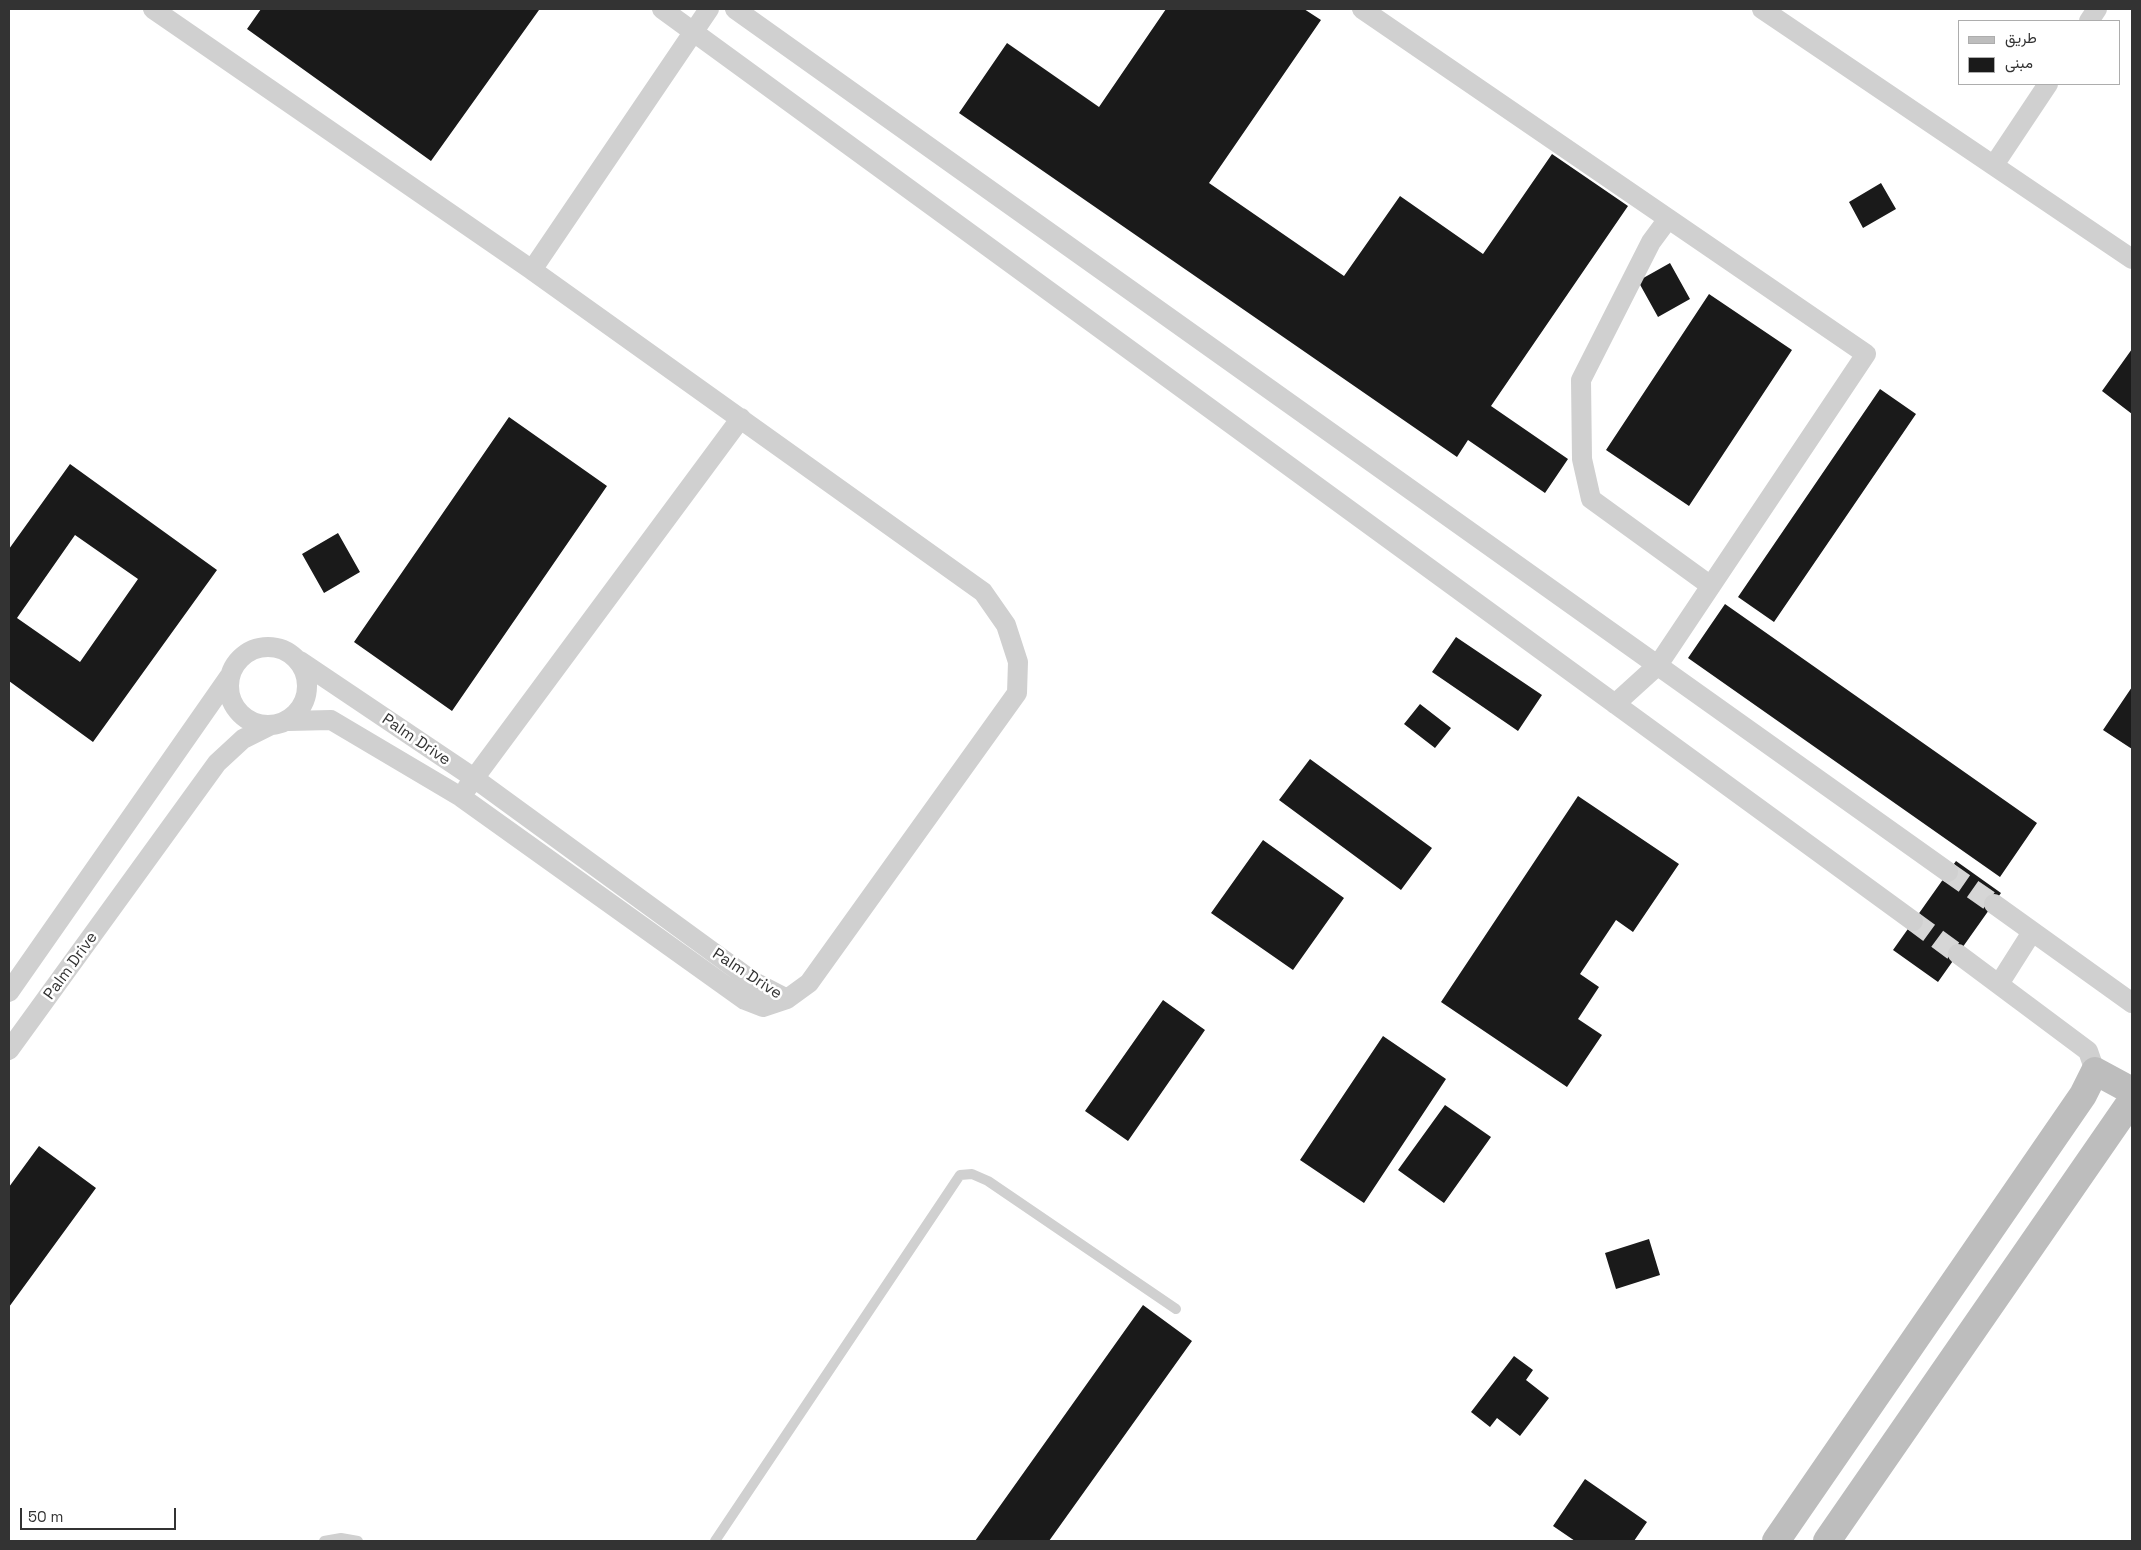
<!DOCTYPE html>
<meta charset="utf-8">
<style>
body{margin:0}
#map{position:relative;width:2141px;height:1550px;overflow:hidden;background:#fff;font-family:"Space Grotesk",Vazirmatn,sans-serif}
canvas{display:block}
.frame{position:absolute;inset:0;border:10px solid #333;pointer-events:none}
.legend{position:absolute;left:1958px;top:20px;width:162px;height:65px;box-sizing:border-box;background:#fff;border:1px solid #adadad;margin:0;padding:6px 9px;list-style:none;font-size:15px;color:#333}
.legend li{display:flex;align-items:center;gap:10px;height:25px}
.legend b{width:25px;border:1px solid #adadad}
.scale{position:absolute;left:20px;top:1508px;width:156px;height:22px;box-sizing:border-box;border:2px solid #333;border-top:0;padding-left:6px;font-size:15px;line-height:18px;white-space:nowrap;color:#333;-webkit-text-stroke:4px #fff;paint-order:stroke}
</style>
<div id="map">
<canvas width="2141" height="1550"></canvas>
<div class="frame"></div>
<ul class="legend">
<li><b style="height:6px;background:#bdbdbd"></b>طريق</li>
<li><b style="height:14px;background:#1a1a1a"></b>مبنى</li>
</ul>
<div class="scale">50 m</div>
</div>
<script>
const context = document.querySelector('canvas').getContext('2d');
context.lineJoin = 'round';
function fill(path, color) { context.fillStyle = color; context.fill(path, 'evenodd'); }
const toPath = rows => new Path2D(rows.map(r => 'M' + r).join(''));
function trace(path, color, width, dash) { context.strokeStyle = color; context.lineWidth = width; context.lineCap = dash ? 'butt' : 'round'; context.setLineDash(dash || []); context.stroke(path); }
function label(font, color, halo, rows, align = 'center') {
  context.font = font + ' "Space Grotesk",sans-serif'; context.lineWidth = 5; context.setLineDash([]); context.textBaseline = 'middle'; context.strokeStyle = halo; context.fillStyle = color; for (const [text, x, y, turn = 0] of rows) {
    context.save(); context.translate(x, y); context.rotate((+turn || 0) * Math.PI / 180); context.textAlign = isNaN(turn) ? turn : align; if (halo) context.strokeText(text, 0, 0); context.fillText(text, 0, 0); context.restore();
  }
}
fill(toPath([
 [261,9,538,9,539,10,431,161,247,29],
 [1166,9,1304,9,1321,20,1209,183,1344,276,1400,196,1483,254,1552,154,1628,206,1491,406,1568,459,1545,493,1468,440,1457,457,959,113,1007,43,1099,107],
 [1881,183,1896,209,1863,228,1849,202],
 [1670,263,1690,299,1658,317,1638,281],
 [1709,294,1792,350,1689,506,1606,450],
 [2132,349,2132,414,2102,391],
 [1880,389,1916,414,1774,622,1738,597],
 [509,417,607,486,452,711,354,642],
 [70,464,217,570,93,742,9,681,9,549],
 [75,535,138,579,80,662,17,618],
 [338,533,360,572,324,593,302,554],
 [1725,604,2037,823,2000,877,1688,658],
 [1456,637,1542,695,1518,731,1432,672],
 [2132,687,2132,749,2103,730],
 [1420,704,1451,728,1435,748,1404,724],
 [1310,759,1432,848,1401,890,1279,800],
 [1578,796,1679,864,1633,932,1616,920,1580,974,1599,987,1578,1019,1602,1035,1567,1087,1441,1002],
 [1263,840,1344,898,1293,970,1211,913],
 [1956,861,2001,893,1938,982,1893,950],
 [1163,1000,1205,1030,1128,1141,1085,1111],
 [1383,1036,1446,1079,1364,1203,1300,1160],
 [1445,1105,1491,1137,1444,1203,1398,1170],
 [39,1146,96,1188,9,1307,9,1187],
 [1649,1239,1660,1275,1616,1289,1605,1253],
 [1143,1305,1192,1341,1049,1541,975,1541],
 [1514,1356,1533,1370,1526,1380,1549,1398,1520,1436,1497,1418,1490,1427,1471,1412],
 [1585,1479,1647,1522,1634,1541,1575,1541,1553,1526]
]), '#1a1a1a');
trace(toPath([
 [1948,872,1994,904],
 [1913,921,1958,954]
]), '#d6d6d6', 20, [20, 10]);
trace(toPath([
 [324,1541,341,1538,358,1541],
 [715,1541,960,1175,972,1174,988,1181,1176,1309]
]), '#d0d0d0', 10);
trace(toPath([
 [153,9,532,270,709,9],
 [662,9,1913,921],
 [735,9,1948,872],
 [1362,9,1866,354,1658,665,1615,704],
 [1762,9,2132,259],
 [2089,21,2097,9],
 [1994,165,2048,84],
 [1668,219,1651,242,1581,380,1582,459,1591,499,1711,586],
 '229 686a39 39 0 1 1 78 0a39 39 0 1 1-78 0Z',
 [300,661,474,778,754,982,787,999],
 [288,721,331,720,461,797,745,1000,763,1007,787,999,809,983,1017,693,1018,662,1006,625,983,592,532,270],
 [467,788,741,418],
 [1994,904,2132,1003],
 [1958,954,2088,1051,2095,1071],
 [1999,984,2032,932],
 [9,992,229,677],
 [9,1050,217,763,243,739,269,726]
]), '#d0d0d0', 20);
trace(toPath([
 [1776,1541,2083,1095,2095,1071,2132,1091],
 [1827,1541,2132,1100]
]), '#bdbdbd', 28);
label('16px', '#333', '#fff', [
 ["Palm Drive",416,740,34],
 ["Palm Drive",71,966,-54],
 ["Palm Drive",747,974,33]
]);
</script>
